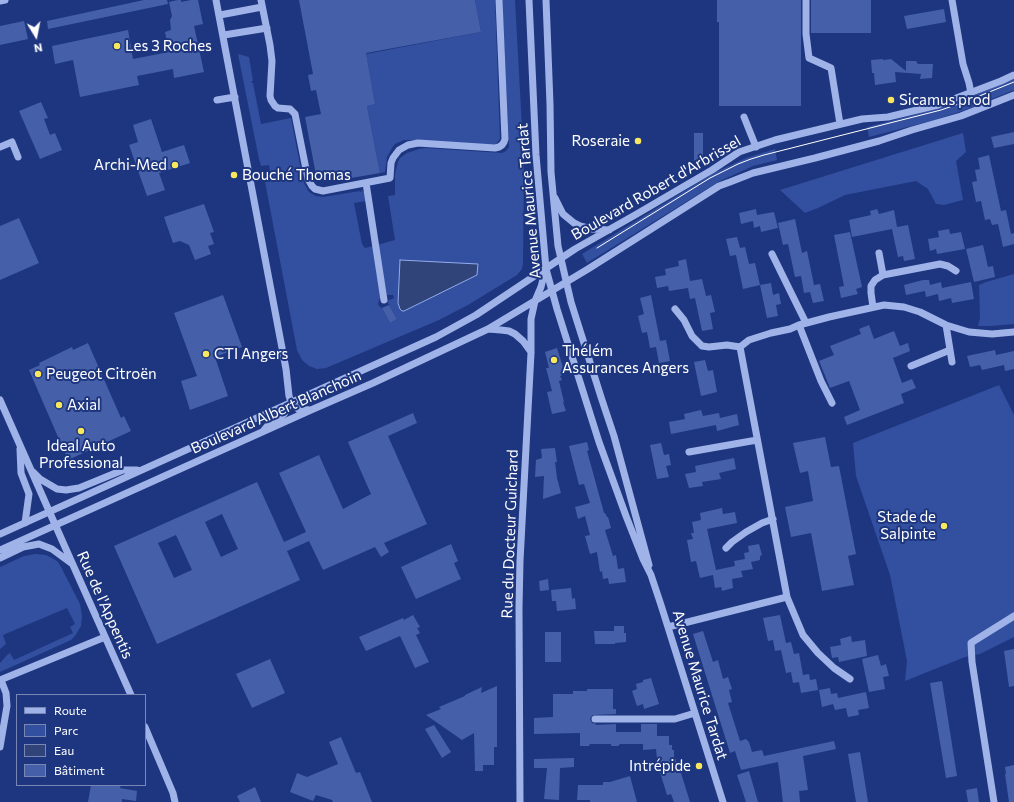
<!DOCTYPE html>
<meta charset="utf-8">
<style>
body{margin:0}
#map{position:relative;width:1014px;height:802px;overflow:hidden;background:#1d367f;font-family:Commissioner,sans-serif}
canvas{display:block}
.legend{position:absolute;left:16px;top:694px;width:130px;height:92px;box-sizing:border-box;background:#1d367f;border:1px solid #7786b2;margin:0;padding:5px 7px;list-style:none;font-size:12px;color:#fff}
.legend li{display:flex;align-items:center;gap:8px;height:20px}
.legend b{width:20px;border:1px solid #7786b2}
.north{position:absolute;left:16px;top:16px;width:40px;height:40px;-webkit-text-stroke:3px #1d367f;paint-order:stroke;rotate:170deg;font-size:11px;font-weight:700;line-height:16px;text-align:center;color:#fff}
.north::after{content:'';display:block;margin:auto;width:14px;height:18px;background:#fff;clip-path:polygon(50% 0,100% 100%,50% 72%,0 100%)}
</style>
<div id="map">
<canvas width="1014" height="802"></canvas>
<ul class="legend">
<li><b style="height:5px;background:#a0b3e9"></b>Route</li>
<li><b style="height:11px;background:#334f9f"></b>Parc</li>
<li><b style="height:11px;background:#31447a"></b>Eau</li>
<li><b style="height:11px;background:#4560a9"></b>Bâtiment</li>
</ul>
<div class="north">N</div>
</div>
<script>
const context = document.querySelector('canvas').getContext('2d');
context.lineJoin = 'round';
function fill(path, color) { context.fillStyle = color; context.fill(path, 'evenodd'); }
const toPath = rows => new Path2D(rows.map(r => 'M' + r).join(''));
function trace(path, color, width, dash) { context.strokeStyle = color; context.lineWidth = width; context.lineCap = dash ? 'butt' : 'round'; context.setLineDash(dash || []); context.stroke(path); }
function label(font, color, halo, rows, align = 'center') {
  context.font = font + ' Commissioner,sans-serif'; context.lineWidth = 4; context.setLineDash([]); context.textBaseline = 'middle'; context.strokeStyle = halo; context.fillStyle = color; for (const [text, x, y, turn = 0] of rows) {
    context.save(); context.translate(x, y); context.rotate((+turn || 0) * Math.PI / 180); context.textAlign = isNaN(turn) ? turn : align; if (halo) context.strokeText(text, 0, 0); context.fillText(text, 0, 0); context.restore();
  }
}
fill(toPath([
 [475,0,495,0,500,139,496,144,491,145,413,140,404,140,395,144,392,148,387,157,385,172,380,173,367,106,375,104,366,54,481,32],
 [502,0,515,0,524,164,523,264,522,269,517,275,468,305,439,320,326,368,317,369,309,366,302,360,297,350,265,182,271,181,269,165,261,166,259,159,238,54,249,57,253,81,251,81,252,83,253,83,261,124,291,118,303,180,305,185,309,192,316,196,323,197,360,191,360,192,361,192,361,190,365,193,366,201,354,203,362,244,365,248,373,246,381,298,379,300,378,304,379,306,382,308,390,323,397,319,387,301,394,298,393,295,387,295,377,245,395,240,388,196,395,195,395,174,398,162,400,158,407,153,419,149,426,148,502,153,506,151,509,147],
 [477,275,404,311,400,310,400,309,398,303],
 [1014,79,1014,90,965,110,935,120,869,137,867,127,947,106],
 [963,133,966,152,956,161,963,200,944,205,936,204,928,189,916,181,845,195,818,208,805,213,780,190],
 [775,149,777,160,753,166,720,181,587,263,582,254,714,173,746,158],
 [1014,274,1014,324,991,326,978,326,980,318,979,285,986,282],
 [999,385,1014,415,1014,637,980,654,965,657,905,681,907,661,890,575,856,476,853,443],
 [35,554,46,555,52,558,58,562,61,567,80,604,82,616,81,626,75,636,71,640,0,672,0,663,8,654,10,653,14,660,73,633,70,627,75,624,67,608,3,635,6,644,0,649,0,567,24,556]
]), '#334f9f');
const water = toPath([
 [400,260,478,264,477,275,404,311,402,311,400,309,398,303,400,260]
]);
fill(water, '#31447a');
trace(water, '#93aceb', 1);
fill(toPath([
 [144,0,167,0,168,4,48,29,47,21],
 [178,0,181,0,181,2,191,0,198,0,203,24,194,26,204,72,174,78,173,69,137,76,139,85,80,97,73,60,55,64,52,46,128,30,133,59,169,52,165,32,171,30,170,20,172,16,169,2],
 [299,0,475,0,481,32,366,53,375,104,367,106,380,173,334,181,333,172,316,175,305,117,321,114,316,90,311,91,308,75,313,74],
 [717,0,801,0,801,106,719,106,719,22,717,22],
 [811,0,871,0,871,33,811,33],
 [944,9,946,22,907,29,904,16],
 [24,21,28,39,0,45,0,26],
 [883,59,883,60,891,59,906,71,906,61,916,61,918,64,933,64,932,78,920,79,921,74,895,72,896,82,875,85,874,73,872,73,871,60],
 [41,102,48,118,44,119,50,135,55,133,62,150,40,159,19,111],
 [151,119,162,152,184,145,190,163,159,173,165,190,147,196,129,145,138,142,133,125],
 [1014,132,1014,144,994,148,991,137],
 [694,133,703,133,703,156,694,161],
 [989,155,1001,211,1006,210,1011,234,1014,233,1014,244,1003,247,998,224,992,225,990,219,985,220,981,201,976,202,972,182,977,181,975,170,980,169,978,158],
 [204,204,214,232,210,233,214,244,208,246,211,254,195,260,189,245,180,241,173,243,164,217],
 [756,209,757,215,774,212,778,228,761,232,760,226,754,228,753,221,741,224,739,213],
 [877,209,879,214,894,210,897,227,908,225,915,259,904,261,903,256,898,257,892,229,852,237,849,220,871,215,870,211],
 [19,218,39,263,0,280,0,226],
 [795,219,802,253,807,251,814,285,820,284,824,301,813,303,810,292,804,293,801,276,795,277,788,244,783,245,778,223],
 [949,229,950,234,961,232,965,249,937,254,936,249,930,251,928,239,939,237,938,231],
 [850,232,862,287,856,289,858,294,841,298,839,287,844,286,834,235],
 [737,237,740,248,745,247,749,264,755,263,760,285,743,289,736,255,730,256,726,239],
 [983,245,988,267,993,266,995,277,974,282,966,249],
 [686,259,690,281,702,279,706,296,711,295,715,312,710,313,713,329,702,331,695,298,690,299,688,288,669,291,668,286,657,288,655,277,666,275,665,269,679,266,678,261],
 [923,280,929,280,930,285,941,282,942,288,971,282,974,299,952,303,951,298,939,301,938,294,926,297,925,291,906,295,904,285],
 [771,283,773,295,779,293,781,304,776,305,778,316,767,318,760,285],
 [223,295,242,347,215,357,228,396,190,410,181,381,197,376,174,313],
 [651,295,660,341,666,340,670,361,659,363,656,347,650,348,647,332,642,333,638,316,644,314,640,298],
 [389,305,397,319,390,323,382,308],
 [869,325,874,339,894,331,900,346,908,343,910,351,893,358,902,383,912,379,916,388,901,394,904,403,847,425,844,417,860,410,849,381,830,388,819,361,834,355,830,346,861,334,859,329],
 [88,343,121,418,124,416,131,431,68,460,29,370,40,365,39,363,72,347,73,350],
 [557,348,565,374,560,376,562,380,559,381,564,402,563,402,566,411,552,414,547,392,552,391,546,368,549,368,545,352],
 [995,350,996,355,1014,351,1014,369,1005,371,1004,365,982,370,980,365,970,367,967,356],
 [705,360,708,371,713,370,717,392,701,396,694,362],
 [701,410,703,416,719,413,720,418,737,414,739,425,717,431,716,425,671,434,669,422,685,419,684,414],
 [413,413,417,423,388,436,427,524,384,543,389,552,381,557,375,547,323,570,309,541,287,551,300,580,157,644,114,546,257,482,284,542,306,532,279,473,319,455,343,509,371,494,348,442],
 [222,514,238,549,221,557,205,522],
 [176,535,192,570,174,578,158,543],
 [825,437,831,467,839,466,856,554,848,556,854,585,822,591,811,533,791,537,785,507,813,501,808,471,800,473,793,443],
 [587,442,589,450,587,451,595,480,604,513,605,513,607,517,608,517,611,528,605,530,613,556,616,555,618,569,624,568,626,582,609,584,608,578,603,579,602,571,600,572,597,552,590,554,585,536,590,535,585,516,578,519,575,507,590,503,584,484,579,485,569,446],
 [661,443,664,455,669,454,671,465,666,466,669,477,657,479,650,445],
 [555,448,557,462,555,462,557,478,561,493,543,499,544,476,535,477,536,460,542,458,541,449],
 [734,458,736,469,719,473,721,479,702,482,703,486,689,488,685,474,696,472,695,466],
 [722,508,723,514,735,512,737,523,707,529,716,570,735,566,734,561,745,559,744,553,749,552,748,546,759,544,762,555,760,556,760,560,751,562,753,569,741,571,743,577,732,579,733,588,722,591,721,587,715,588,713,575,700,578,696,561,691,562,687,540,693,539,691,533,694,533,692,522,701,520,700,513],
 [451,544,458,561,454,563,461,579,416,599,401,567],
 [548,579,549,590,540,591,539,581],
 [571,588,572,599,575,598,576,609,557,611,556,601,552,601,551,590],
 [413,615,420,627,417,628,420,633,416,635,429,662,415,668,400,636,366,651,359,637,403,618,404,620],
 [780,615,786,643,791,642,794,654,799,653,803,675,809,674,810,680,816,679,818,690,801,693,799,682,793,683,791,672,786,673,781,650,775,651,773,640,768,641,763,618],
 [614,626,624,626,624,633,626,633,626,642,615,643,615,644,595,644,594,631,614,631],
 [703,631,713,662,718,660,723,679,728,677,732,689,729,690,732,702,728,703,740,741,746,739,749,742,752,752,762,750,764,756,834,741,836,749,803,756,808,790,799,791,800,802,783,802,778,762,741,770,735,751,730,753,693,634],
 [545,632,561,632,561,662,545,662],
 [851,636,852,642,865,640,867,656,839,662,838,657,832,658,830,647,841,645,840,639],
 [1014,649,1014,686,1009,687,1004,651],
 [878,655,881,666,886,664,889,676,883,677,885,689,869,692,862,659],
 [270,659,285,693,252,708,236,674],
 [651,678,659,704,644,709,643,704,637,706,632,691,637,689,636,684,643,682,643,680],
 [942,681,957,776,946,778,930,683],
 [497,686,497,747,494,747,494,765,483,765,483,771,475,771,474,733,462,740,426,715,441,709,439,707,465,696,465,695,482,687,481,693],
 [830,688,831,694,837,693,838,698,866,692,869,708,858,710,859,715,848,717,846,708,835,710,833,704,822,707,819,690],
 [587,689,613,689,613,709,616,709,616,714,593,715,591,717,590,719,592,723,597,724,595,725,616,724,616,732,641,732,641,724,657,724,657,736,669,736,669,745,672,745,672,750,674,750,674,759,676,759,676,773,681,773,690,802,674,802,671,794,667,795,659,769,659,759,657,759,656,749,643,750,643,744,620,744,618,746,611,746,611,744,590,744,589,746,580,746,580,733,534,734,534,718,553,717,553,694,573,694,573,691,587,691],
 [434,725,451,752,442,758,425,729],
 [341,737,356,773,360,772,372,802,333,802,332,800,316,795,313,801,290,792,297,773,307,777,338,764,329,742],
 [860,752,868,802,856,802,848,754],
 [574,758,574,767,560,768,559,800,544,799,547,768,534,768,534,759],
 [1014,765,1014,802,1009,802,1005,774,1006,774,1005,767],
 [749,771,758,802,746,802,737,775],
 [630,776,637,802,590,802,590,800,577,800,578,785,603,785,603,782,610,782],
 [91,785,121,785,120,788,137,791,136,801,122,799,122,802,88,802],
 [255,787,261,802,240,802,237,796],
 [977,788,979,802,968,802,966,790]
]), '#4560a9');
trace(toPath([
 [216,0,286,369,289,396,291,402,298,409,310,410],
 [261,0,270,45,272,61,270,96,271,100,275,106,278,108,290,109,295,114,308,179,312,186,315,189,323,191,390,178,391,163,393,158,399,150,408,145,418,143,495,148,499,147,502,145,504,142,505,139,499,0],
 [529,0,536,155,546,269,557,309,599,442,626,516,643,559,651,575,661,605,723,802],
 [546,0,550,104,551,172,558,246,571,302,601,397,614,436,649,565],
 [806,0,806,34,809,58,831,68,840,124],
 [952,0,963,64,969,83,971,93],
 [0,1,5,0],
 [220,15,262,7],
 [224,35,267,28],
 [217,100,235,97],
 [744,117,756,147],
 [0,147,12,142,18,157],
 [366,183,384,300],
 [555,198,563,214,574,223,580,226,592,229,609,230],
 [879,253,883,275],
 [772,254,806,323],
 [873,307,871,293,871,286,875,280,883,275,940,264,948,266,956,271],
 [675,309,684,320,692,336,702,346,709,347,727,345,740,347],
 [799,325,821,381,832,403],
 [946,325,952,362],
 [488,329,501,330,509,331,515,334,523,341,531,352],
 [911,366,950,350],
 [0,400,65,547,131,695],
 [264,430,270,423,284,414,291,402],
 [20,449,21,473,29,494,25,523],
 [689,452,757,440],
 [33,472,40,479,57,489,66,490,79,488,123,470,137,470],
 [0,534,436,337,476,315,575,249,635,215,712,170,739,152,775,140,862,119,888,117,938,105,1001,81,1014,75],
 [726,548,732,542,746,532,762,523,773,519],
 [0,550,311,410,373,383,488,329,588,269,719,186,730,182,753,173,815,158,879,141,912,130,961,116,1014,95],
 [0,558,23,547,39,544,52,549,71,563],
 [787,597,803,635,818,653,834,668,850,679],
 [668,627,787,597,740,347,749,340,771,333,790,329,799,325,829,317,884,305,904,307,920,312,946,325,969,332,992,334,1014,332],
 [0,680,105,637],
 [595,719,675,719,695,713],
 [145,727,173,793,175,802],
 [0,747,7,706,6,693,1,680],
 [520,802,519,608,520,561,531,353,531,319,535,301,541,287,545,271],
 [994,802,972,662,971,643,974,641,1014,616]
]), '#a0b3e9', 7);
trace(toPath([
 [597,248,710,178,738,164,751,159,764,155,941,110,967,101,1014,82]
]), '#fff', 1);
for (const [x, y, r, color] of [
 [117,46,4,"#f9e85d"],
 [891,100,4,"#f9e85d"],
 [638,141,4,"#f9e85d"],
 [175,165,4,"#f9e85d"],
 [234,175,4,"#f9e85d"],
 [206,354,4,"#f9e85d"],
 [554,360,4,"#f9e85d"],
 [38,374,4,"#f9e85d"],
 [59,405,4,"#f9e85d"],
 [81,431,4,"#f9e85d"],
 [944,526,4,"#f9e85d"],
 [699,766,4,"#f9e85d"]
]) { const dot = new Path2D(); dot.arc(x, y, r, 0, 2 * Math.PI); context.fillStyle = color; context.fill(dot); trace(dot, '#1d367f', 1.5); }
label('15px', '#fff', '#1d367f', [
 ["Les 3 Roches",125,46],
 ["Sicamus prod",899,100],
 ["Roseraie",630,141,"right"],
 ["Archi-Med",167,165,"right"],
 ["Bouché Thomas",242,175],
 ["Thélém",562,351],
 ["Assurances Angers",562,368],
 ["CTI Angers",214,354],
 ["Peugeot Citroën",46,374],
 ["Axial",67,405],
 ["Ideal Auto",81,446,"center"],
 ["Professional",81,463,"center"],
 ["Stade de",936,517,"right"],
 ["Salpinte",936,534,"right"],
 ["Intrépide",691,766,"right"]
], 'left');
label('15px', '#fff', '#1d367f', [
 ["Boulevard Robert d'Arbrissel",656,188,-30],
 ["Avenue Maurice Tardat",529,201,-95],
 ["Boulevard Albert Blanchoin",276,412,-24],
 ["Rue du Docteur Guichard",510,534,-88],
 ["Rue de l'Appentis",105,605,66],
 ["Avenue Maurice Tardat",700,685,73]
]);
</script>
